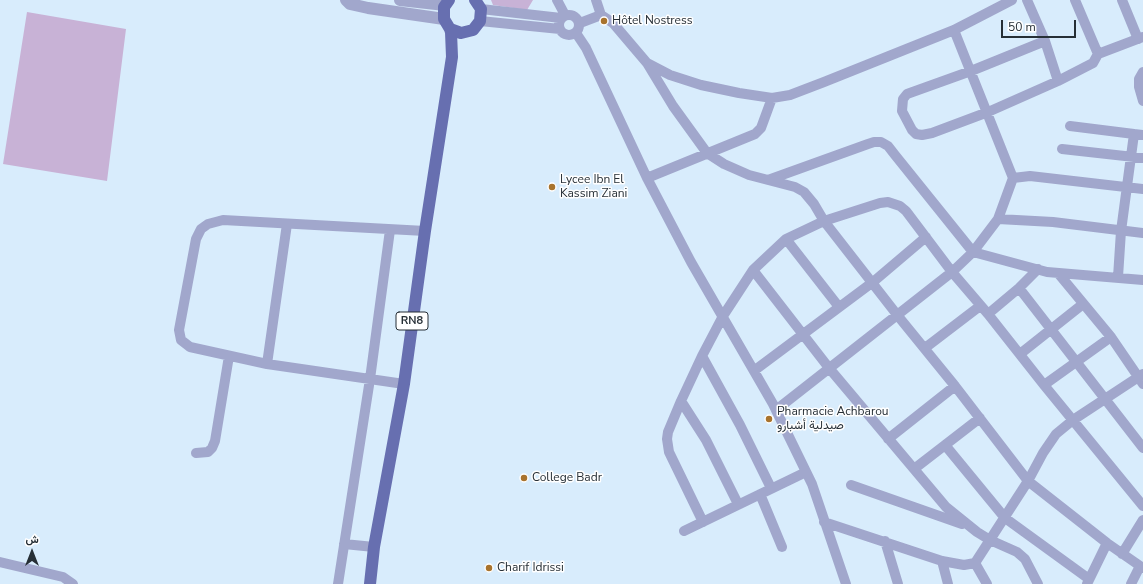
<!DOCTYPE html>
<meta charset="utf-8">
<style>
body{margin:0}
#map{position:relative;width:1143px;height:584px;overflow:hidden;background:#d8ecfc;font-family:"Nunito Sans",Vazirmatn,sans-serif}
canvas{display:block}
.north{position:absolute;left:12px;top:532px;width:40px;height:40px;-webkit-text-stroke:3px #fff;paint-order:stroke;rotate:0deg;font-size:11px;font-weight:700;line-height:16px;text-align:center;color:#262f36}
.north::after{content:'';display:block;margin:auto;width:14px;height:18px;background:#262f36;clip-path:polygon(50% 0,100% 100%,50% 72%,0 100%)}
.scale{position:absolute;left:1001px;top:20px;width:75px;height:18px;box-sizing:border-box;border:2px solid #262f36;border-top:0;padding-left:5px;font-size:12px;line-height:14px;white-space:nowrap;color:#262f36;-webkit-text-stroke:3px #fff;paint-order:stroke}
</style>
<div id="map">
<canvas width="1143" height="584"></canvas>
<div class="north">ش</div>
<div class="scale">50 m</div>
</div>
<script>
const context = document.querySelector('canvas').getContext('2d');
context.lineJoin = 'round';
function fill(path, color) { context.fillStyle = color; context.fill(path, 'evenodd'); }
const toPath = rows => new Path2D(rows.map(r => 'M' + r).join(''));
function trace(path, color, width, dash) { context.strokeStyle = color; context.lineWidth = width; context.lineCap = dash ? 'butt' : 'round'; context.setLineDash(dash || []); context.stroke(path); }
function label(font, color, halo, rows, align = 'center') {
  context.font = font + ' "Nunito Sans",Vazirmatn,sans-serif'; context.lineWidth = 3; context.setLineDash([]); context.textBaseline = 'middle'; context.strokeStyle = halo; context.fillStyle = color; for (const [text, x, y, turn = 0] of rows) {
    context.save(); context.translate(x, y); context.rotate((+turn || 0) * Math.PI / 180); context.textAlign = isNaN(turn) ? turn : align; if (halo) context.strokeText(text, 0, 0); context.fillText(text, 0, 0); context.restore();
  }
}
fill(toPath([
 [491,0,533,0,527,10,493,5],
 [27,12,126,29,107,181,3,164]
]), '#c8b2d6');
trace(toPath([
 [557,0,565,15],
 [596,0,601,15],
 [1027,0,1045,41,1058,81],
 [1075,0,1098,54],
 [1122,0,1138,39],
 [481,9,561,18],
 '559 25a10 10 0 1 1 20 0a10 10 0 1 1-20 0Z',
 [480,21,560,29],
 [580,23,601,15,613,23,647,63,670,75,701,85,739,93,772,98,790,95,824,82,954,30,1012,0],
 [954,30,1013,178],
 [576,33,586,48,647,178,691,262,773,404,812,484,846,584],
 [1045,41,971,71,907,94,903,99,902,111,912,130,916,134,922,135,932,133,988,112,1058,81,1093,63,1098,54,1143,37],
 [647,63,673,106,707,153,724,164,749,175,795,187,804,192,814,204,824,221,898,316,955,386,1028,481,1107,543,1143,568],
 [1143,72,1139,79,1139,87,1143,101],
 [1070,126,1134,134],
 [1062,149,1143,158],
 [647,178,755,134,761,128,772,98],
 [768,180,868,144,874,142,881,142,888,146,895,155,973,252,1047,272,1143,280],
 [998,219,1053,222,1143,233],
 [786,239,839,307],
 [753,270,829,368,946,507,977,532,990,540,1017,552,1025,559,1038,584],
 [1058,273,1111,337,1143,384],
 [1118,277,1121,231,1134,134,1143,135],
 [1019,288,1143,448],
 [988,314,1019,288,1038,269],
 [925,348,980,306],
 [1020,354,1083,304],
 [702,356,740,425,771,488],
 [267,364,287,224],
 [755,370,873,282,926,237],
 [404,384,267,364,190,347,181,340,179,330,196,239,201,229,208,224,223,220,425,231],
 [1044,385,1111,337],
 [681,401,706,440,738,504],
 [776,410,952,272,973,252,998,219,1013,178,1030,176,1143,189],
 [888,439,955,386],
 [945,445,1005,518,1089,579],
 [196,453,208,452,212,448,215,441,229,356],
 [914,469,980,418],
 [851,485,962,524],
 [760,494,782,547],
 [703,522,669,452,667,439,668,432,681,401,702,356,723,316,753,270,786,239,824,221,880,203,888,202,900,206,906,211,952,272,988,314,1044,385,1143,506],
 [824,522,942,561,964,565,975,563],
 [684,531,806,472],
 [885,541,898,584],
 [344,544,374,547],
 [1122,554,1143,520],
 [942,561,948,584],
 [0,562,63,577,73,584],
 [338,584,370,379,390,230],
 [987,584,975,563,1028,481,1043,453,1056,434,1073,420,1143,374],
 [1087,584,1107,543],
 [1131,584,1140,566]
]), '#a1a7cc', 10);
trace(toPath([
 [346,0,350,4,368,8,444,19],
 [400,0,445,5]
]), '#a1a7cc', 12);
trace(toPath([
 [449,0,444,7,444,19,450,29,461,33,473,30,480,21,481,9,475,0],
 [370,584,374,547,404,384,425,231,452,57,451,32,450,29]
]), '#676fb0', 12);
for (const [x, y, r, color] of [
 [604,21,4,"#a8732d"],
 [552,187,4,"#a8732d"],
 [769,419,4,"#a8732d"],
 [524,478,4,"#a8732d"],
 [489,568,4,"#a8732d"]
]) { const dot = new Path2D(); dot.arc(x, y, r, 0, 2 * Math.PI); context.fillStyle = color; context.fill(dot); trace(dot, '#fff', 1.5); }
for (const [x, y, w] of [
 [412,321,32]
]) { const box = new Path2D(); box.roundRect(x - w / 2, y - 9, w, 18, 3); context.fillStyle = '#fff'; context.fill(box); trace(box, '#262f36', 1); }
label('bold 11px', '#262f36', null, [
 ["RN8",412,321]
]);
label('12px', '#262f36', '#fff', [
 ["Hôtel Nostress",612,21],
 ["Lycee Ibn El",560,180],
 ["Kassim Ziani",560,194],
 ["Pharmacie Achbarou",777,412],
 ["صيدلية أشبارو",777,426],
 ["College Badr",532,478],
 ["Charif Idrissi",497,568]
], 'left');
</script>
